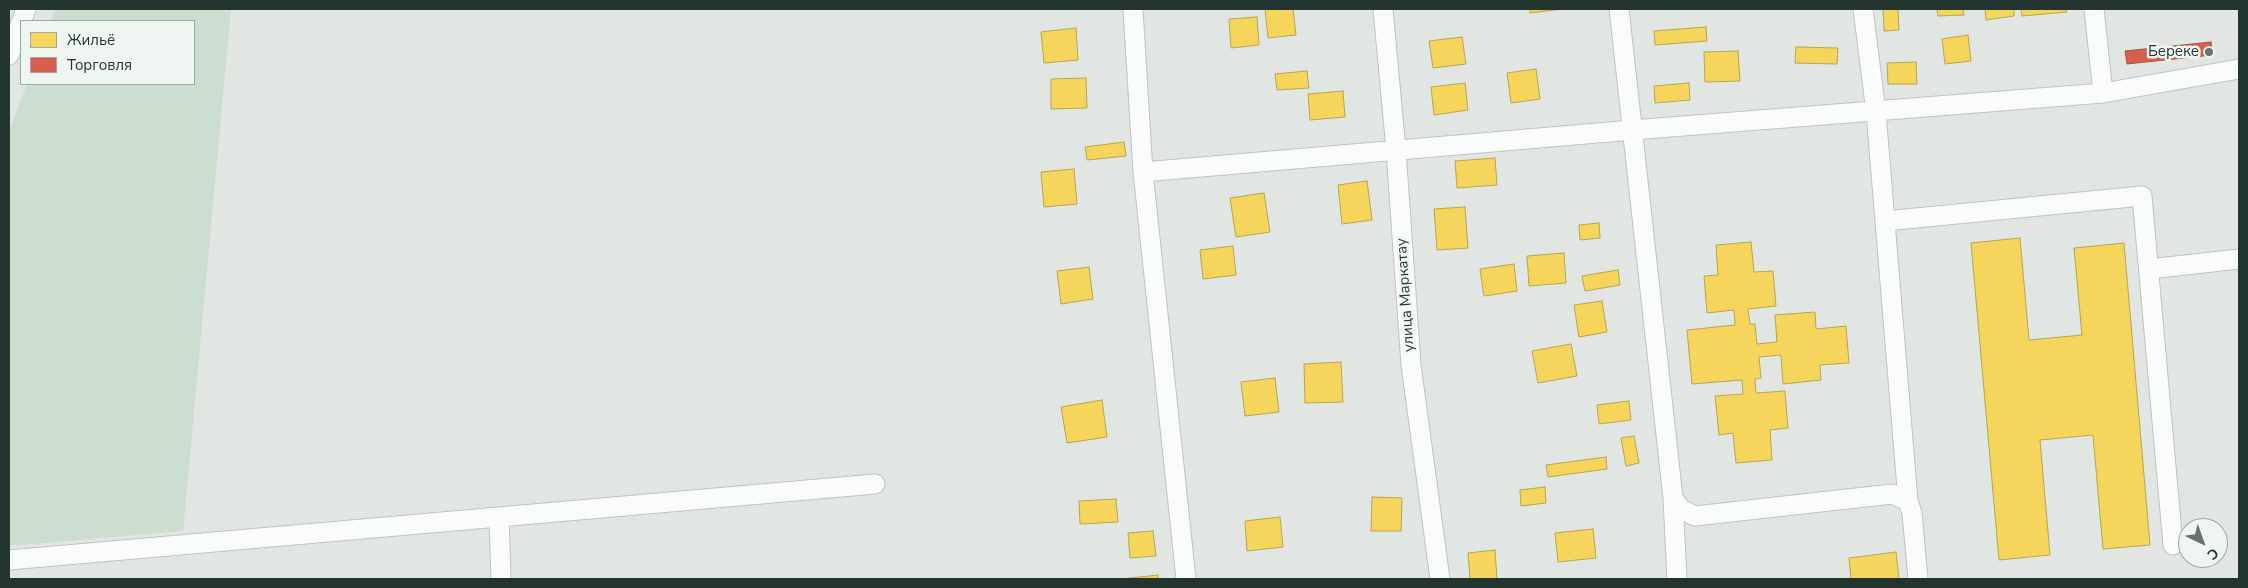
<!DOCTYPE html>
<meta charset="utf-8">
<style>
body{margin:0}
#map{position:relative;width:2248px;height:588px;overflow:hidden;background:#e1e6e3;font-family:"Nunito Sans",sans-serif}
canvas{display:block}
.frame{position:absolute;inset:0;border:10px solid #22362f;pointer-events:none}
.legend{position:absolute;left:20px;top:20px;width:175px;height:65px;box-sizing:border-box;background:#eff6f1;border:1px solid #9da9a3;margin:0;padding:6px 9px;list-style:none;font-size:15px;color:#22362f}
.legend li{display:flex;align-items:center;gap:10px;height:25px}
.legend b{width:25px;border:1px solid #9da9a3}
.north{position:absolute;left:2178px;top:518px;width:50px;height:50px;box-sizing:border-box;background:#eff6f1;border:1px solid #9da9a3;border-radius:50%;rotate:138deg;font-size:14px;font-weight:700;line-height:20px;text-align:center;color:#22362f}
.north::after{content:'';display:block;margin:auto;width:18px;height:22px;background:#65746e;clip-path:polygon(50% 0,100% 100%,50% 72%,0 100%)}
</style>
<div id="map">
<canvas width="2248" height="588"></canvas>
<div class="frame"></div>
<ul class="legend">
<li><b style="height:14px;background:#f6d55c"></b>Жильё</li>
<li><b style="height:14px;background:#d6604d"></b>Торговля</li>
</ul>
<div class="north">С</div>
</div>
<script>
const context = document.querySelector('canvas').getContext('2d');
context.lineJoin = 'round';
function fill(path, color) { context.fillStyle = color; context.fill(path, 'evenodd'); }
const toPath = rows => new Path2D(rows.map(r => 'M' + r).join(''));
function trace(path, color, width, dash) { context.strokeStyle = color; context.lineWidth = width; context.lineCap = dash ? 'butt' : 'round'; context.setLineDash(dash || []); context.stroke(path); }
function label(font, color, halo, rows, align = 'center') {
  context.font = font + ' "Nunito Sans",sans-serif'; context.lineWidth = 5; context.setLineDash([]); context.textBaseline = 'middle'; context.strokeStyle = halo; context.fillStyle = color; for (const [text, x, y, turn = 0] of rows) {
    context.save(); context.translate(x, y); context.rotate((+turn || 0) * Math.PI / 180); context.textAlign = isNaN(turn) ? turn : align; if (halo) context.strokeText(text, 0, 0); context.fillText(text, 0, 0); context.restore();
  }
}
fill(toPath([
 [56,9,231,9,183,531,9,546,9,132,27,84,194,84,194,21,51,21]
]), '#ccdecf');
const homes = toPath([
 [1265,9,1293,9,1296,35,1268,38,1265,9],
 [1530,9,1563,9,1530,13,1530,9],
 [1883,9,1898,9,1899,30,1884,31,1883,9],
 [1937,9,1963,9,1964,15,1938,16,1937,9],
 [1985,9,2014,9,2014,16,1986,20,1985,9],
 [2021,9,2066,9,2067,12,2022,16,2021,9],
 [1257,17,1259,45,1231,48,1229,19,1257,17],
 [1706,27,1707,41,1655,45,1654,31,1706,27],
 [1076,28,1078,60,1044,63,1041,32,1076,28],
 [1968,35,1971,61,1945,64,1942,39,1968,35],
 [1462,37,1466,64,1433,68,1429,41,1462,37],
 [1796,47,1838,48,1837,64,1795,63,1796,47],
 [1738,51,1740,81,1705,82,1704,52,1738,51],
 [1916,62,1917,84,1888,84,1887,63,1916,62],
 [1536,69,1540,99,1511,103,1507,73,1536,69],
 [1307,71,1309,88,1277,90,1275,74,1307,71],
 [1086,78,1087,108,1051,109,1051,79,1086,78],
 [1465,83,1468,110,1434,115,1431,87,1465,83],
 [1689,83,1690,100,1655,103,1654,86,1689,83],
 [1343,91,1345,117,1310,120,1308,94,1343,91],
 [1124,142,1126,156,1087,160,1085,147,1124,142],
 [1495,158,1497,185,1457,188,1455,161,1495,158],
 [1074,169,1077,204,1044,207,1041,172,1074,169],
 [1367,181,1372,220,1342,224,1338,185,1367,181],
 [1264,193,1270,232,1236,237,1230,198,1264,193],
 [1465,207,1468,248,1437,250,1434,209,1465,207],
 [1599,223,1600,238,1580,240,1579,225,1599,223],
 [2020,238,2029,340,2082,335,2074,248,2124,243,2150,545,2103,549,2093,435,2040,440,2050,555,1999,560,1971,243,2020,238],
 [1751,242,1754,272,1773,271,1776,306,1748,309,1750,324,1755,324,1757,344,1777,342,1775,315,1815,312,1816,329,1846,326,1849,363,1820,365,1821,380,1783,384,1781,355,1759,357,1761,378,1755,379,1756,393,1785,391,1788,428,1770,430,1772,460,1736,463,1733,433,1719,435,1715,396,1743,394,1742,380,1692,384,1687,330,1735,325,1734,310,1707,313,1704,276,1718,275,1716,245,1751,242],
 [1233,246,1236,275,1203,279,1200,250,1233,246],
 [1564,253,1566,283,1529,286,1527,256,1564,253],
 [1514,264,1517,291,1484,296,1480,269,1514,264],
 [1089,267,1093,299,1061,304,1057,271,1089,267],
 [1618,270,1620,285,1585,291,1582,276,1618,270],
 [1602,301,1607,332,1579,337,1574,305,1602,301],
 [1571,344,1577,376,1538,383,1532,351,1571,344],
 [1341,362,1343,402,1305,403,1304,364,1341,362],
 [1275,378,1279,412,1245,416,1241,382,1275,378],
 [1102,400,1107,437,1067,443,1061,407,1102,400],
 [1629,401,1631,420,1599,424,1597,405,1629,401],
 [1634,436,1639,463,1626,466,1621,438,1634,436],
 [1606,457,1607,469,1548,477,1546,465,1606,457],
 [1545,487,1546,503,1521,506,1520,490,1545,487],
 [1372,497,1402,498,1401,531,1371,531,1372,497],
 [1116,499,1118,522,1080,524,1079,501,1116,499],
 [1280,517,1283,547,1247,551,1245,521,1280,517],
 [1593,529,1596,558,1558,562,1555,533,1593,529],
 [1153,531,1156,556,1130,558,1128,533,1153,531],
 [1495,550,1497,579,1470,579,1468,553,1495,550],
 [1896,552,1899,579,1851,579,1849,558,1896,552],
 [1158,575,1158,579,1121,579,1158,575]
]);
fill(homes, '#f6d55c');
trace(homes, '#b6a54e', 1);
const shops = toPath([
 [2211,42,2212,55,2127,64,2125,51,2211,42]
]);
fill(shops, '#d6604d');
trace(shops, '#a05344', 1);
const minor = toPath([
 [1133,9,1143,172,1186,579],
 [1383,9,1396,150,1411,365,1440,579],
 [1619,9,1673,498,1681,509,1695,516,1892,494,1908,501,1912,513,1918,579],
 [1863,9,1876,112,1908,501],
 [2094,9,2103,93],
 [9,55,26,9],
 [1143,172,1632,130,2103,93,2239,69],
 [1885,221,2142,196,2173,545],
 [2149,269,2239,259],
 [1673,498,1677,579],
 [499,517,501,579],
 [9,560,875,484]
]);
trace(minor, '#bec3c0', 21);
trace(minor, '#fafbfb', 19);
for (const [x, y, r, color] of [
 [2209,52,5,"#65746e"]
]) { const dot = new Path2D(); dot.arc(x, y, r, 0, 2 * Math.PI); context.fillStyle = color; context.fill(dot); trace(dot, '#eff6f1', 2); }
label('15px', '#22362f', '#eff6f1', [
 ["Береке",2199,52]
], 'right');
label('15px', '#22362f', '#eff6f1', [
 ["улица Маркатау",1406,295,-94]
]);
</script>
